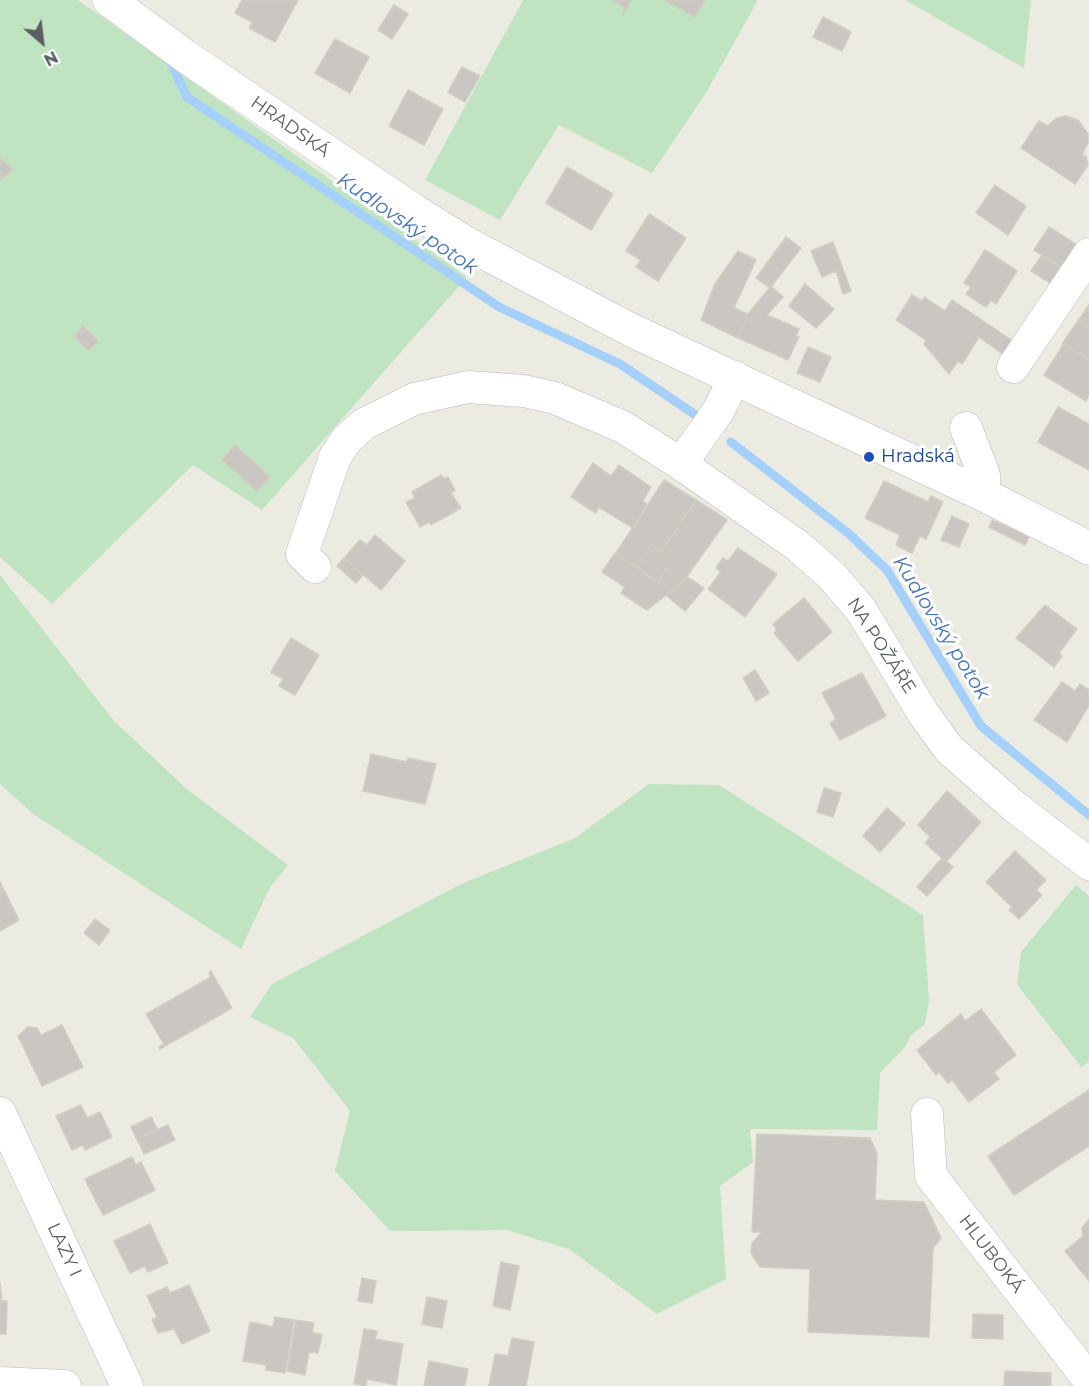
<!DOCTYPE html>
<meta charset="utf-8">
<style>
body{margin:0}
#map{position:relative;width:1089px;height:1386px;overflow:hidden;background:#ecebe2;font-family:Montserrat,sans-serif}
canvas{display:block}
.north{position:absolute;left:12px;top:12px;width:60px;height:60px;-webkit-text-stroke:4px #fff;paint-order:stroke;rotate:152deg;font-size:16px;font-weight:700;line-height:24px;text-align:center;color:#5a5d62}
.north::after{content:'';display:block;margin:auto;width:21px;height:27px;background:#5a5d62;clip-path:polygon(50% 0,100% 100%,50% 72%,0 100%)}
</style>
<div id="map">
<canvas width="1089" height="1386"></canvas>
<div class="north">N</div>
</div>
<script>
const context = document.querySelector('canvas').getContext('2d');
context.lineJoin = 'round';
function fill(path, color) { context.fillStyle = color; context.fill(path, 'evenodd'); }
const toPath = rows => new Path2D(rows.map(r => 'M' + r).join(''));
function trace(path, color, width, dash) { context.strokeStyle = color; context.lineWidth = width; context.lineCap = dash ? 'butt' : 'round'; context.setLineDash(dash || []); context.stroke(path); }
function label(font, color, halo, rows, align = 'center') {
  context.font = font + ' Montserrat,sans-serif'; context.lineWidth = 6; context.setLineDash([]); context.textBaseline = 'middle'; context.strokeStyle = halo; context.fillStyle = color; for (const [text, x, y, turn = 0] of rows) {
    context.save(); context.translate(x, y); context.rotate((+turn || 0) * Math.PI / 180); context.textAlign = isNaN(turn) ? turn : align; if (halo) context.strokeText(text, 0, 0); context.fillText(text, 0, 0); context.restore();
  }
}
fill(toPath([
 [0,0,78,0,467,277,262,510,193,465,52,604,0,557],
 [523,0,758,0,706,93,652,173,559,125,500,220,425,180],
 [905,0,1031,0,1024,68],
 [0,575,114,721,188,790,288,865,270,887,241,949,33,814,0,784],
 [649,784,719,785,923,915,929,1000,925,1024,911,1035,905,1047,880,1073,877,1130,750,1129,753,1162,720,1186,726,1279,657,1314,569,1249,507,1230,390,1231,335,1171,350,1111,293,1038,250,1017,272,984,459,885,575,838],
 [1076,885,1089,896,1089,1062,1081,1067,1017,984,1021,952]
]), '#c0e3c1');
trace(toPath([
 [168,56,187,97,499,307,620,364,706,422],
 [731,442,848,533,887,570,981,726,1089,815]
]), '#a5d0fa', 9);
const building = toPath([
 [242,0,298,0,275,42,249,28,252,22,235,13,242,0],
 [612,0,631,0,623,15,625,7,612,0],
 [665,0,705,0,695,17,665,0],
 [394,5,408,14,392,39,378,30,394,5],
 [823,17,851,32,842,51,813,37,823,17],
 [335,39,369,57,350,93,315,73,335,39],
 [462,67,480,76,465,102,448,92,462,67],
 [408,90,443,109,424,145,389,126,408,90],
 [1066,116,1078,120,1088,134,1088,143,1082,155,1086,157,1088,165,1075,184,1021,148,1039,121,1047,126,1057,118,1066,116],
 [0,158,13,170,0,180,0,158],
 [567,167,613,194,591,230,546,203,567,167],
 [995,185,1026,206,1008,235,976,213,995,185],
 [649,214,686,238,658,281,636,267,641,260,626,251,649,214],
 [1049,227,1077,245,1062,268,1034,250,1049,227],
 [786,237,801,248,770,288,756,278,786,237],
 [833,242,851,291,843,294,836,271,822,277,811,251,833,242],
 [985,250,1017,271,996,304,991,300,986,307,966,294,971,287,964,283,985,250],
 [738,251,756,260,734,308,748,314,738,338,701,320,715,284,738,251],
 [1042,255,1062,268,1052,284,1031,271,1042,255],
 [805,284,834,309,816,328,789,306,805,284],
 [771,286,783,297,767,315,799,329,796,336,799,337,788,360,738,338,748,314,771,286],
 [912,295,922,301,924,297,945,311,952,300,1013,341,1004,355,979,337,962,364,958,361,949,374,924,344,926,340,896,320,912,295],
 [1089,305,1089,326,1078,321,1089,305],
 [1078,321,1089,326,1089,358,1062,344,1078,321],
 [83,326,98,341,88,351,74,336,83,326],
 [1063,345,1089,358,1089,395,1086,401,1044,375,1063,345],
 [808,347,831,357,820,382,797,373,808,347],
 [1058,407,1089,424,1089,470,1038,442,1058,407],
 [235,445,270,477,257,491,222,460,235,445],
 [593,463,611,476,619,465,651,487,643,501,648,505,633,528,599,507,596,513,571,497,593,463],
 [441,475,444,479,448,477,455,490,451,493,461,508,431,525,429,522,420,527,406,502,415,498,412,492,441,475],
 [664,480,696,500,662,551,652,544,638,569,616,553,664,480],
 [884,481,928,502,931,496,943,502,926,539,920,536,912,553,896,545,900,535,865,518,884,481],
 [696,500,727,520,683,582,666,569,658,582,638,569,652,544,662,551,696,500],
 [952,516,969,524,959,547,941,540,952,516],
 [992,520,1029,537,1025,545,989,527,992,520],
 [375,535,405,561,381,590,344,558,360,540,367,545,375,535],
 [738,548,777,574,745,617,708,589,721,572,716,568,723,558,728,561,738,548],
 [615,553,658,582,666,569,683,582,647,610,621,593,625,587,602,572,615,553],
 [344,558,363,575,356,583,337,566,344,558],
 [687,577,704,588,685,611,667,596,687,577],
 [804,598,832,632,798,661,774,633,777,630,773,624,804,598],
 [1045,605,1077,629,1059,653,1062,656,1054,667,1016,638,1045,605],
 [291,638,319,655,295,695,279,686,283,679,271,672,291,638],
 [755,670,769,693,756,701,743,678,755,670],
 [862,673,886,716,840,740,830,723,836,719,822,693,862,673],
 [1062,682,1075,691,1080,684,1089,690,1089,705,1067,742,1034,720,1062,682],
 [371,754,407,762,408,758,436,764,425,804,363,791,371,754],
 [824,788,841,793,833,817,817,812,824,788],
 [947,791,981,822,946,862,925,843,930,837,918,825,947,791],
 [887,808,905,824,880,852,863,836,887,808],
 [1015,851,1046,880,1036,890,1042,895,1019,919,1009,910,1012,907,986,882,1015,851],
 [942,858,953,867,927,896,917,887,942,858],
 [0,882,19,920,0,931,0,882],
 [95,919,110,930,99,945,84,933,95,919],
 [211,971,232,1008,160,1049,159,1047,164,1044,146,1014,211,977,209,973,211,971],
 [981,1009,1016,1055,994,1072,999,1079,969,1102,952,1080,948,1083,939,1072,936,1075,917,1050,961,1014,965,1021,981,1009],
 [62,1025,83,1067,42,1086,18,1036,28,1027,37,1028,41,1035,62,1025],
 [1089,1090,1089,1146,1014,1195,988,1156,1089,1090],
 [81,1105,87,1118,100,1112,112,1137,85,1150,83,1145,72,1150,56,1116,81,1105],
 [151,1117,157,1129,137,1139,131,1127,151,1117],
 [168,1125,175,1140,144,1154,137,1139,168,1125],
 [757,1134,870,1138,877,1153,875,1200,924,1202,941,1238,933,1248,929,1337,808,1332,810,1269,760,1267,751,1253,752,1243,762,1232,752,1232,757,1134],
 [132,1157,136,1165,141,1162,155,1190,103,1215,85,1179,132,1157],
 [1089,1219,1089,1281,1065,1251,1083,1236,1082,1228,1089,1219],
 [150,1224,168,1263,148,1272,145,1266,130,1273,114,1241,150,1224],
 [501,1262,519,1266,510,1310,493,1306,501,1262],
 [362,1278,376,1281,372,1303,358,1301,362,1278],
 [0,1282,2,1301,7,1301,6,1334,0,1334,0,1282],
 [189,1285,210,1331,182,1344,174,1329,158,1333,152,1320,157,1317,147,1296,167,1287,170,1293,189,1285],
 [427,1297,447,1301,442,1328,422,1324,427,1297],
 [973,1314,1003,1315,1003,1339,972,1338,973,1314],
 [275,1317,294,1320,285,1373,266,1370,266,1365,243,1361,250,1322,273,1327,275,1317],
 [296,1320,314,1323,312,1332,322,1335,318,1353,309,1352,305,1375,287,1371,296,1320],
 [364,1329,377,1331,375,1339,403,1344,396,1385,367,1379,366,1386,354,1384,364,1329],
 [512,1338,534,1342,526,1386,489,1386,495,1354,508,1356,512,1338],
 [429,1361,468,1369,465,1386,424,1386,429,1361],
 [1005,1371,1051,1373,1051,1386,1004,1386,1005,1371]
]);
fill(building, '#cac7c2');
trace(building, '#d1cdc1', 1.5);
const street = toPath([
 [1013,367,1089,254],
 [735,377,719,410,681,464,798,546,832,576,861,610,923,713,949,749,1015,807,1089,864],
 [966,428,984,475,984,495],
 [315,567,302,554,335,457,347,439,364,424,414,399,468,387,524,391,555,398,623,427,681,464],
 [0,1113,127,1386],
 [927,1114,931,1176,1089,1380],
 [0,1383,65,1386]
]);
const secondary = toPath([
 [109,0,185,56,416,212,466,243,631,330,984,495,1089,548]
]);
trace(street, '#b7b9be', 33);
trace(secondary, '#b8bac0', 34);
trace(street, '#fff', 32);
trace(secondary, '#fff', 33);
for (const [x, y, r, color] of [
 [869,457,6,"#1a4fb4"]
]) { const dot = new Path2D(); dot.arc(x, y, r, 0, 2 * Math.PI); context.fillStyle = color; context.fill(dot); trace(dot, '#fff', 2); }
label('18px', '#5a5d62', '#fff', [
 ["HRADSKÁ",290,127,35],
 ["NA POŽÁŘE",881,646,57],
 ["LAZY I",64,1250,65],
 ["HLUBOKÁ",991,1254,52]
]);
label('18px', '#164399', '#fff', [
 ["Hradská",881,457]
], 'left');
label('italic 20px', '#4676b3', '#fff', [
 ["Kudlovský potok",407,224,34],
 ["Kudlovský potok",941,628,58]
]);
</script>
